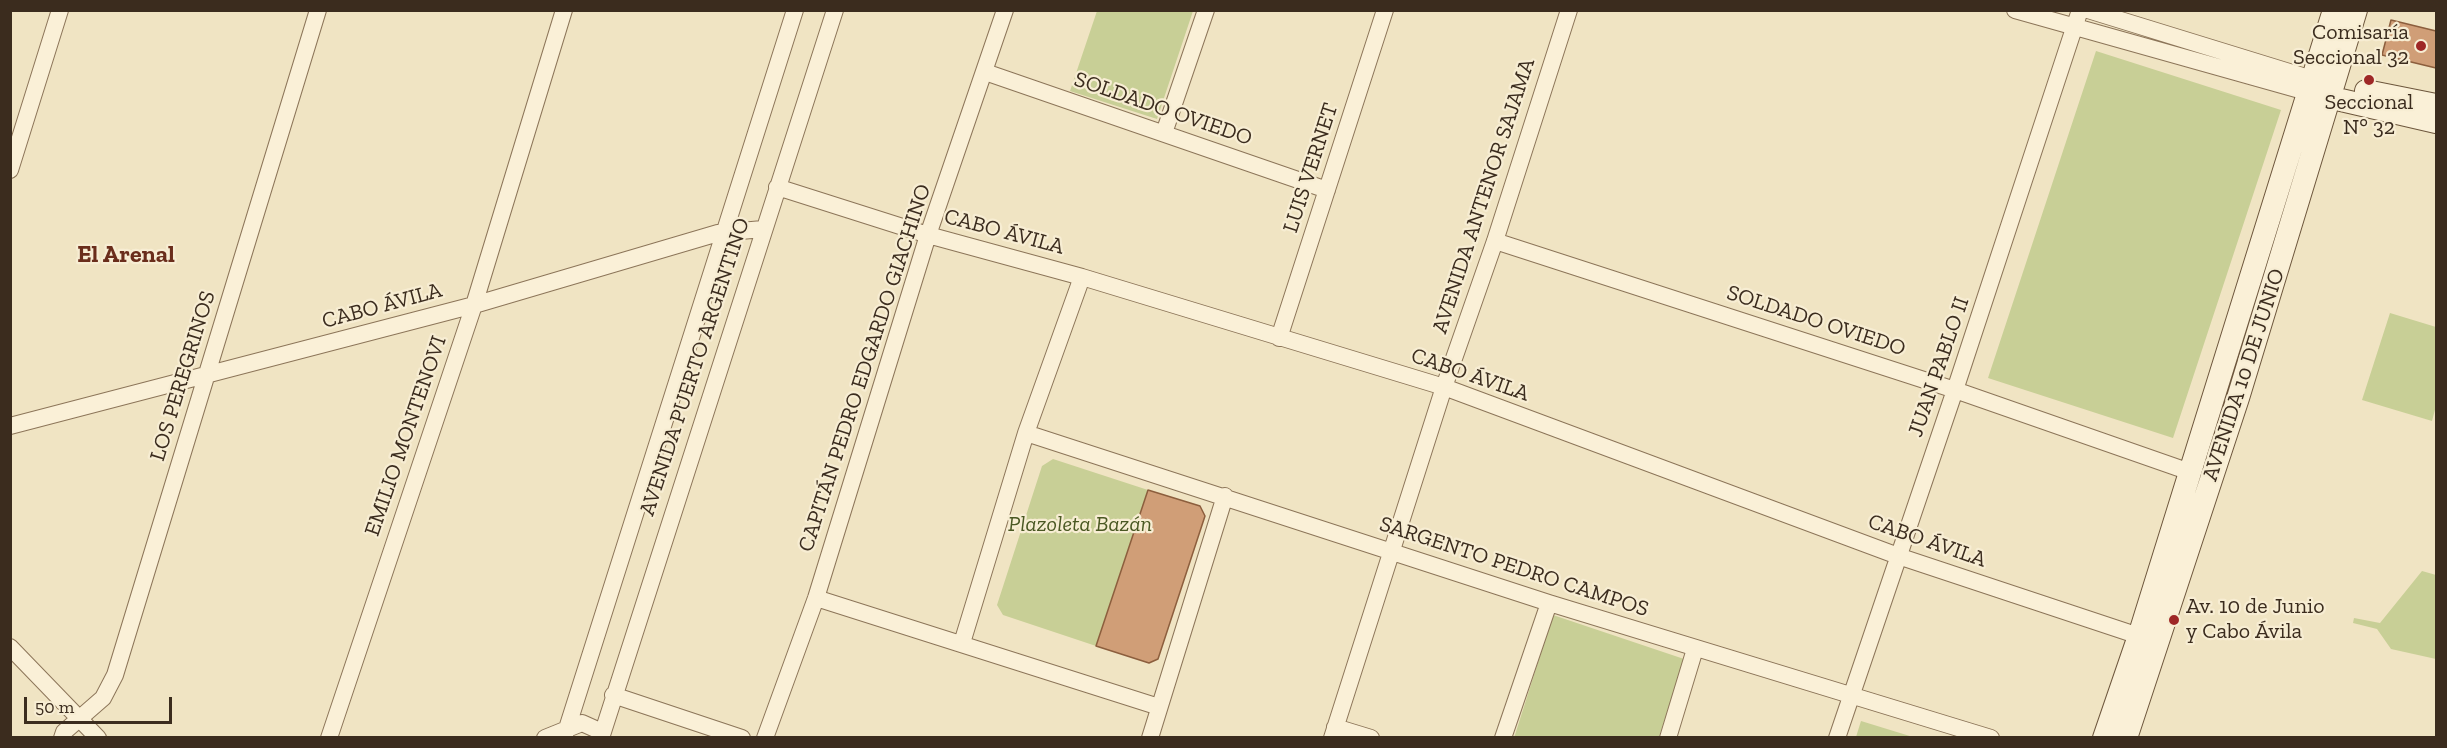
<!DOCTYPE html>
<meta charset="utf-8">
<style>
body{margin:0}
#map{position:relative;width:2447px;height:748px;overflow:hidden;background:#f0e4c3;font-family:"Zilla Slab",serif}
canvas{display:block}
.frame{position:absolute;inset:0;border:12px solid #3b2c1e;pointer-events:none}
.scale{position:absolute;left:24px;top:697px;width:148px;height:27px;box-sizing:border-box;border:3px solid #3b2c1e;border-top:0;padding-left:8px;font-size:18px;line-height:21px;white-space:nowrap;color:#3b2c1e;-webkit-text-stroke:4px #f7edd3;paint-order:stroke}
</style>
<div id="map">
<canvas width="2447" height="748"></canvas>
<div class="frame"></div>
<div class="scale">50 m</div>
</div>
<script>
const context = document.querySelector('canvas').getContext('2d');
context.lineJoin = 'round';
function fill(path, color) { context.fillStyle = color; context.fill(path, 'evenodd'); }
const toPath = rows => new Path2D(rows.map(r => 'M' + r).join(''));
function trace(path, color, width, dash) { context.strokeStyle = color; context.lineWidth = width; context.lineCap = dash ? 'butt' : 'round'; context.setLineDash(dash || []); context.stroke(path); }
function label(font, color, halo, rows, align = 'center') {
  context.font = font + ' "Zilla Slab",serif'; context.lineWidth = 4.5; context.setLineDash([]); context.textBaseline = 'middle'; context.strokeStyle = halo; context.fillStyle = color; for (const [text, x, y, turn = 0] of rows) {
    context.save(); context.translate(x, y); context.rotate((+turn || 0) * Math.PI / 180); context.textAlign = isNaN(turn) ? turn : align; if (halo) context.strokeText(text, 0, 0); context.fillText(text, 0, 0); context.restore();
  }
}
fill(toPath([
 [1097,11,1193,11,1157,119,1070,91],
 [2096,51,2281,110,2173,438,1988,378],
 [2390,313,2436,327,2436,406,2432,421,2362,400],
 [1053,459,1148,490,1096,646,1003,615,997,605,1042,466],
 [2422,571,2436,575,2436,659,2391,649,2377,629,2353,623,2354,618,2380,623],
 [1553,615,1684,659,1659,737,1514,738],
 [1861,721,1913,737,1856,737]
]), '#c8cf96');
const building = toPath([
 [2391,20,2436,31,2436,68,2382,55,2391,20],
 [1148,490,1200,506,1205,516,1158,659,1149,663,1096,646,1148,490]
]);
fill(building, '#d09e77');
trace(building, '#8c5e3d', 1.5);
const street = toPath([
 [2015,10,2307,92],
 [2088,10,2312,79],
 [985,72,1327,190],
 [1164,133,1206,10],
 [10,170,60,10],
 [777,187,928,235,1082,277,1444,387,1898,556,2139,636],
 [1495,241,1955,390,2190,472],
 [1279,338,1385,10],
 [10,426,474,305,718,233,763,229],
 [1026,433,1549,603,1991,738],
 [816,598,1159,707],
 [962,643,1026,433,1082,277],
 [10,647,98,738],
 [613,695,742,738],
 [1335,727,1371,738],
 [62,738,64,732,103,698,115,675,318,10],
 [329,738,474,305,564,10],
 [545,738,582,723,602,732],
 [564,738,795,10],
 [601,738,835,10],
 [765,738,816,598,928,235,1005,10],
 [1150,738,1225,496],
 [1332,738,1444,387,1495,241,1569,10],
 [1503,738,1549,603],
 [1668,738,1695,649],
 [1837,738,1955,390,2080,10]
]);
const secondary = toPath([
 [2366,91,2436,105],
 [2315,94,2436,122],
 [2104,738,2139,636,2334,10],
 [2126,738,2238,398,2356,10]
]);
trace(street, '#8c7559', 18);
trace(secondary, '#6d563c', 24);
trace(street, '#faf0d7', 16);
trace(secondary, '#faf0d7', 22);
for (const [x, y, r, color] of [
 [2421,46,6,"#9e2726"],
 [2369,80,6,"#9e2726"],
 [2174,620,6,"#9e2726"]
]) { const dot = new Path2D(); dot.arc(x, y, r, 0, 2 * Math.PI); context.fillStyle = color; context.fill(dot); trace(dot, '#f7edd3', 2); }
label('22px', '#3b2c1e', '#f7edd3', [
 ["Comisaría",2409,33],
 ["Seccional 32",2409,58],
 ["Seccional",2369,103,"center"],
 ["N° 32",2369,128,"center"],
 ["Av. 10 de Junio",2186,607,"left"],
 ["y Cabo Ávila",2186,632,"left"]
], 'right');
label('22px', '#3b2c1e', '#f7edd3', [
 ["SOLDADO OVIEDO",1163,109,19],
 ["LUIS VERNET",1311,168,-72],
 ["AVENIDA ANTENOR SAJAMA",1484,196,-72],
 ["CABO ÁVILA",1004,232,15],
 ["CABO ÁVILA",382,306,-15],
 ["SOLDADO OVIEDO",1816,321,18],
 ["AVENIDA PUERTO ARGENTINO",695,367,-72],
 ["JUAN PABLO II",1939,367,-71],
 ["CAPITÁN PEDRO EDGARDO GIACHINO",865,368,-72],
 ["CABO ÁVILA",1470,375,19],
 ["AVENIDA 10 DE JUNIO",2244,375,-72],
 ["LOS PEREGRINOS",183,376,-73],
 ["EMILIO MONTENOVI",406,436,-71],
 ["CABO ÁVILA",1927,541,19],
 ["SARGENTO PEDRO CAMPOS",1514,567,18]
]);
label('italic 22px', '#4a5823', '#f7edd3', [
 ["Plazoleta Bazán",1080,525]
]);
label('bold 24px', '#6a2d1b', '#f7edd3', [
 ["El Arenal",126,255]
]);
</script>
